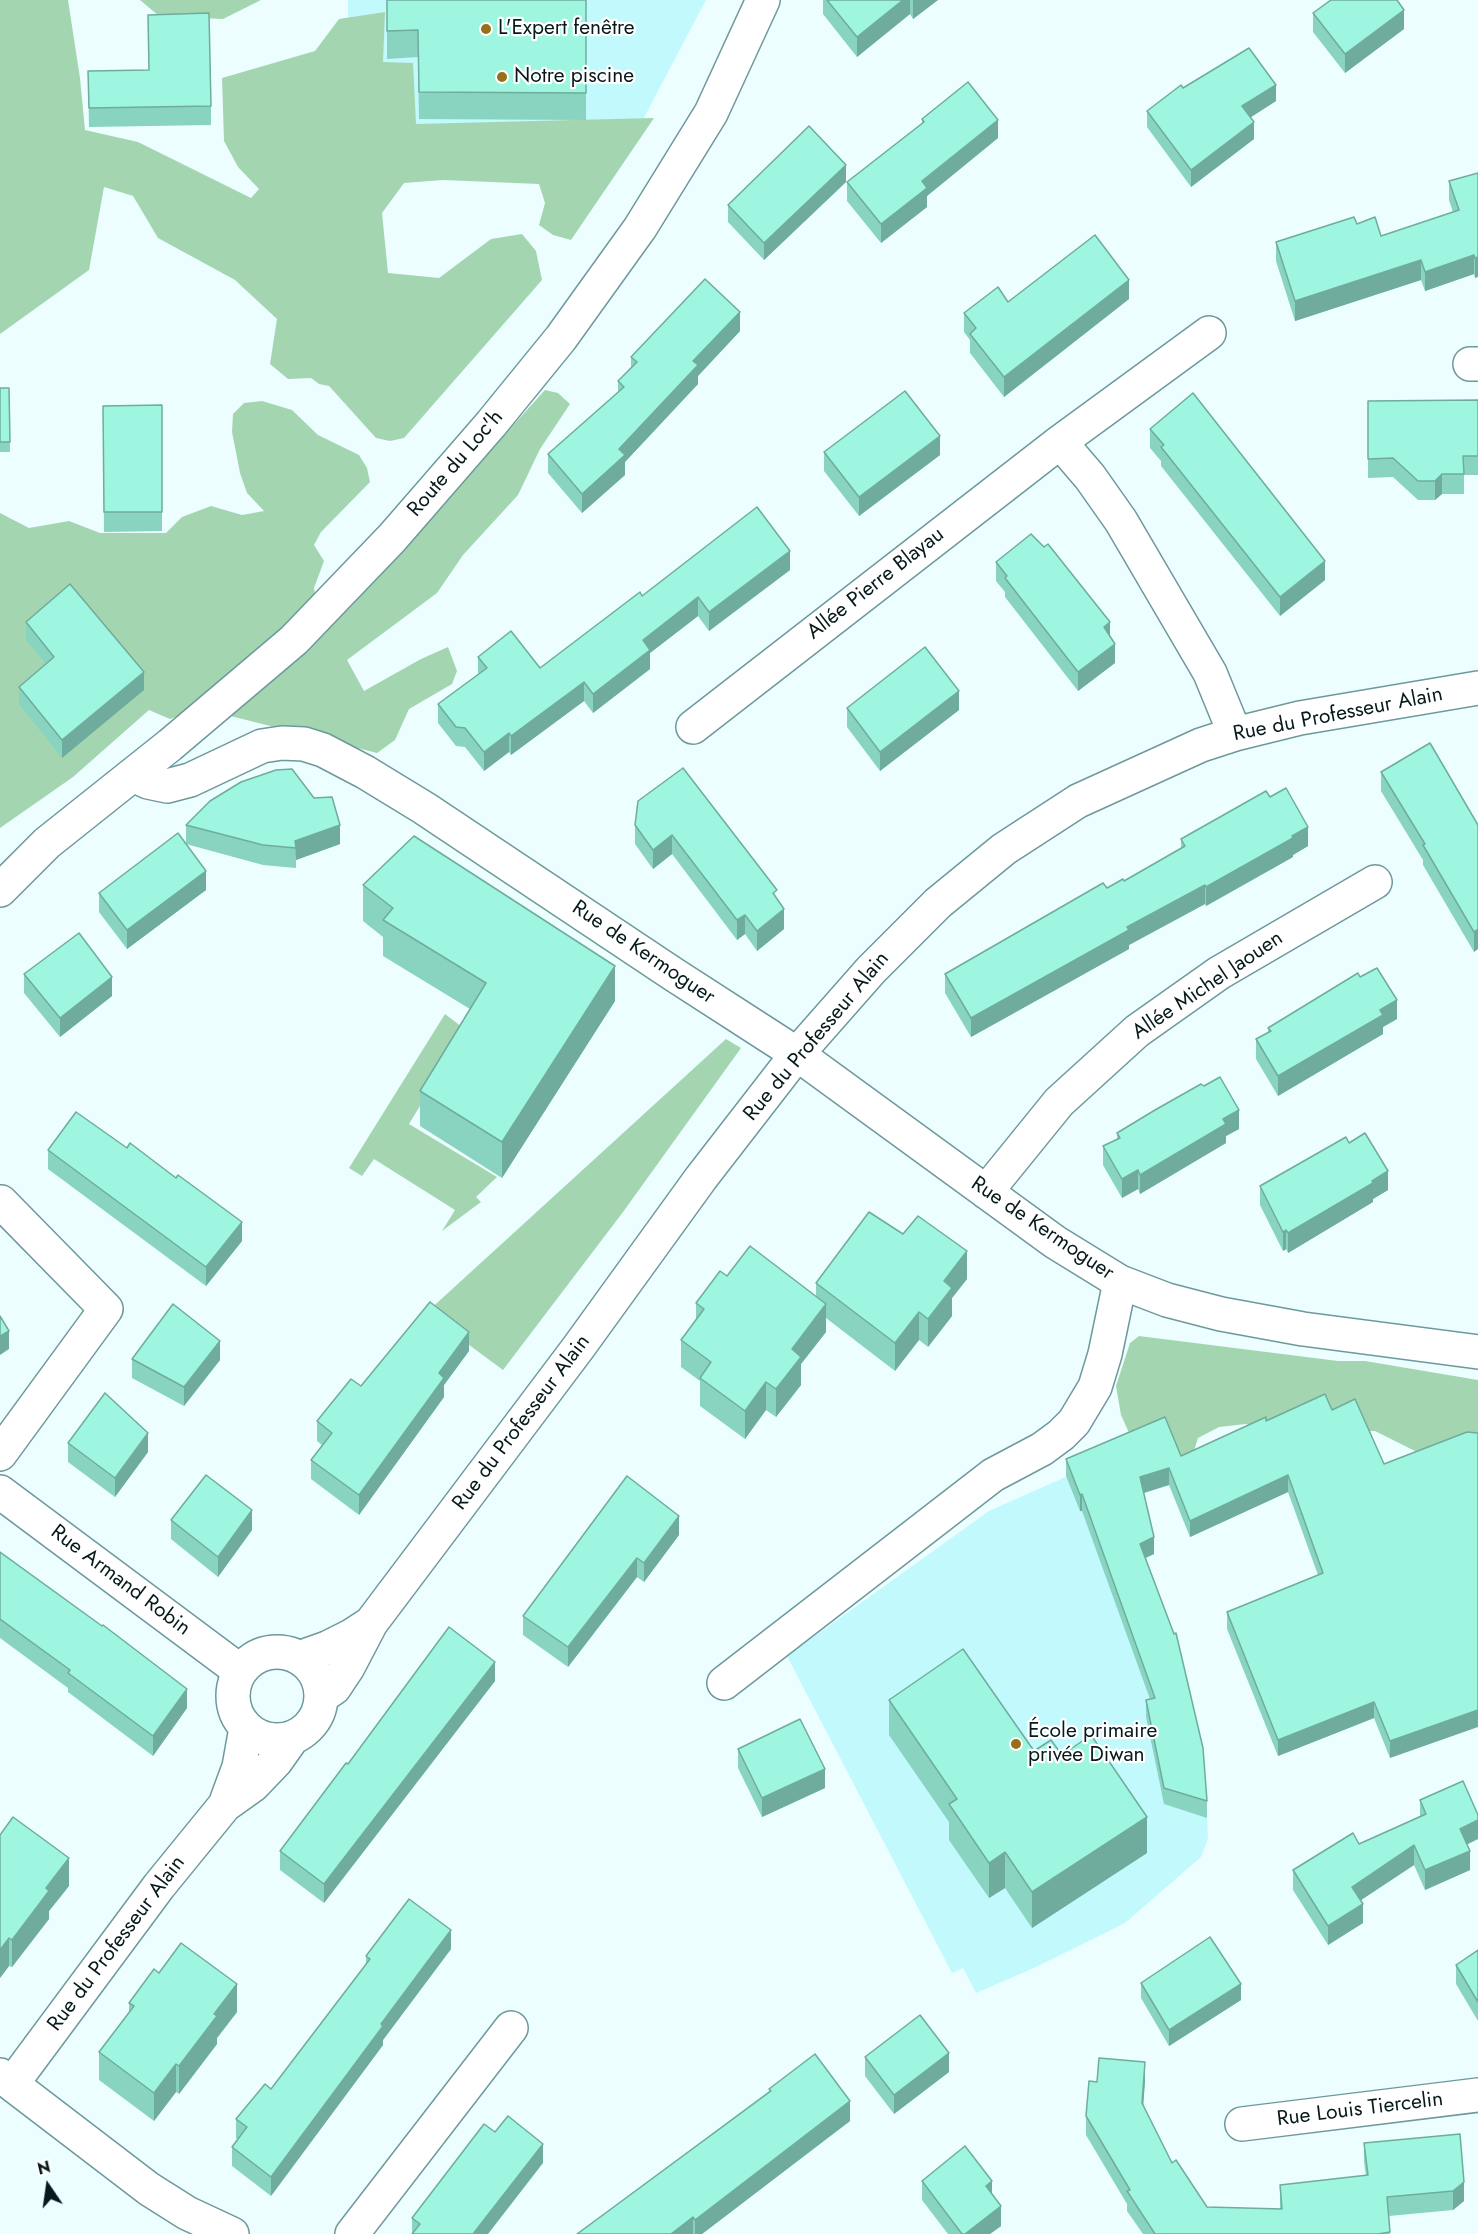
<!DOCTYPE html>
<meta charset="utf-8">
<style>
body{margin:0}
#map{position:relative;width:1478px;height:2234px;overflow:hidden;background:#ecfeff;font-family:Jost,sans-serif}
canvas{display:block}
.north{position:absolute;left:18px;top:2156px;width:60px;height:60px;-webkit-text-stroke:4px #fff;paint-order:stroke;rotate:347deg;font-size:16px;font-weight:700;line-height:24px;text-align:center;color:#07191a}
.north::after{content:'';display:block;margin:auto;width:21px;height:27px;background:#07191a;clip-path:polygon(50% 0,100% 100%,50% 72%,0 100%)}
</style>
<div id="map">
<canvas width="1478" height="2234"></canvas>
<div class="north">N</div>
</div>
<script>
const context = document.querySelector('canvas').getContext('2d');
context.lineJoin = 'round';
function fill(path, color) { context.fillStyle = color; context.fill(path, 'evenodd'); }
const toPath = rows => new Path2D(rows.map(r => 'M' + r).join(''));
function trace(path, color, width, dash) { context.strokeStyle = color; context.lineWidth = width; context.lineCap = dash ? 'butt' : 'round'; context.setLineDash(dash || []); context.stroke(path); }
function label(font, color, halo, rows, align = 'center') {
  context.font = font + ' Jost,sans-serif'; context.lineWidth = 4.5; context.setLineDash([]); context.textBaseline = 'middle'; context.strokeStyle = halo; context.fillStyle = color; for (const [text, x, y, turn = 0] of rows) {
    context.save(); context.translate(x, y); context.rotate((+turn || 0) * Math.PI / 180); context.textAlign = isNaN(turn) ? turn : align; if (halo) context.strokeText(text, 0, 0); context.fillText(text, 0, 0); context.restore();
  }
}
fill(toPath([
 [348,0,706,0,620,163,349,163],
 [1104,1460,1205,1772,1208,1839,1201,1857,1125,1923,1036,1967,976,1993,963,1968,952,1973,787,1656,989,1511]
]), '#c1f9fc');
fill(toPath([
 [0,0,68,0,80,78,85,130,138,142,251,198,259,189,238,167,224,141,222,78,315,51,339,19,385,12,383,62,413,63,416,124,654,118,571,240,553,235,539,225,545,203,539,184,443,180,404,183,382,213,388,273,439,278,491,239,522,234,536,251,542,280,404,438,390,441,376,438,329,386,319,384,311,378,288,379,270,364,277,319,235,280,158,238,133,196,104,187,89,270,0,334],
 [140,0,261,0,223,19,159,16],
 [545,390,558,393,570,404,540,449,518,495,463,555,437,593,347,660,364,691,421,659,448,647,457,671,452,684,409,709,395,740,377,753,199,708,170,719,149,710,73,777,0,828,0,513,29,528,69,521,100,533,166,533,182,517,211,506,242,515,264,511,247,493,240,473,232,432,233,414,244,403,262,401,292,410,318,435,359,455,367,468,370,482,321,532,314,545,324,561,314,588,317,604,431,516],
 [445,1014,466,1030,409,1124,497,1177,476,1197,481,1202,442,1231,455,1210,374,1159,362,1176,349,1168],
 [726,1039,741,1048,623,1212,503,1370,426,1313],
 [1139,1336,1338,1361,1365,1361,1478,1380,1478,1443,1415,1451,1375,1431,1269,1432,1246,1424,1219,1427,1198,1438,1194,1451,1182,1461,1139,1455,1121,1415,1116,1386,1130,1343]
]), '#a3d6b0');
const street = toPath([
 [1470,364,1478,364],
 [1060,442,1209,333],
 [693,727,1060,442,1090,477,1121,521,1210,673,1235,734],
 [133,775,148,782,167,786,190,780,262,746,282,743,304,744,323,750,365,772,424,808,673,974,797,1054,1055,1242,1120,1282,1167,1300,1221,1314,1303,1329,1478,1352],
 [986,1192,1059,1102,1137,1031,1219,973,1375,882],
 [0,1454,106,1309,1,1202],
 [0,1492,240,1671],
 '233 1696a44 44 0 1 1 88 0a44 44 0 1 1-88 0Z',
 [299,1658,327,1648,351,1636,371,1623],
 [724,1683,993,1475,1042,1449,1061,1435,1074,1422,1095,1387,1105,1354,1120,1282],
 [321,1697,334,1688,348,1667,371,1623,578,1348,701,1178,797,1054,871,970,938,903,1004,849,1078,801,1201,745,1235,734,1300,718,1478,688],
 [225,1805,239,1767,246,1728],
 [0,2075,149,2189,187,2213,232,2234],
 [12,2084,159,1886,225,1805,253,1785,276,1761,293,1737],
 [1242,2124,1478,2095],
 [352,2234,511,2028]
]);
const secondary = toPath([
 [0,890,47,843,170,745,294,640,392,538,491,424,561,338,640,228,711,113,763,0]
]);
trace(street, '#6e999b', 36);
trace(secondary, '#6e999b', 36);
trace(street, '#fff', 33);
trace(secondary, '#fff', 33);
fill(toPath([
 [387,0,586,0,586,120,419,119,418,57,387,59],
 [823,0,938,0,913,19,910,14,857,57,823,14],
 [1313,13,1404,29,1345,73,1313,32],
 [88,71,211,106,211,125,89,127],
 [1183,88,1276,101,1250,117,1254,139,1191,187,1147,127,1147,111],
 [922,119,998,138,927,196,927,207,881,243,847,201,847,182,922,123],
 [1478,173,1475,278,1474,274,1425,291,1421,280,1295,321,1276,261,1276,242,1357,224,1381,236,1453,212,1449,200,1449,181],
 [846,182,764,260,728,222,728,205],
 [1129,299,1004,397,970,353,970,340,964,332,964,313,1008,302],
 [740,331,698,376,698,384,625,462,625,475,582,513,548,473,548,454,618,393,618,381,631,367,631,357],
 [0,388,9,388,10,452,0,452],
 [1478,400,1478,475,1464,475,1464,494,1442,494,1435,500,1418,500,1393,477,1368,478,1368,401],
 [162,405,162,531,104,532,103,406],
 [1150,429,1325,580,1280,616,1161,466,1161,461,1150,448],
 [824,452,940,455,859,516,824,471],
 [996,562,1110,636,1115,663,1078,691,1005,597,1005,592,996,581],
 [790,570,709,631,698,616,650,653,650,669,593,713,584,701,511,755,509,752,484,771,465,747,456,746,438,723,438,704,478,674,478,657,540,668,642,596],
 [26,622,144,690,62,758,19,704,19,687,46,664,26,640],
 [847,708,959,710,880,771,847,727],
 [1381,772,1478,825,1474,952,1423,865,1423,860,1381,791],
 [1270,797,1308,846,1293,855,1293,857,1206,906,1205,904,1129,945,1129,949,971,1037,945,993,945,974,1107,888,1124,881,1181,848,1181,839],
 [638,801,777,898,784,929,757,951,745,934,737,940,672,854,653,869,635,844,635,825],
 [186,825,340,844,296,860,296,868,263,865,186,844],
 [363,885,615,1001,502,1178,420,1126,420,1091,470,1009,383,956,383,937,363,921],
 [206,890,127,949,99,912,99,893],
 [24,974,112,996,60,1037,24,993],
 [1397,1019,1383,1027,1383,1034,1278,1096,1256,1059,1256,1039,1268,1033,1268,1028],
 [1239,1129,1226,1136,1226,1143,1140,1194,1138,1189,1122,1198,1103,1165,1103,1146,1117,1139,1117,1133],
 [1349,1143,1388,1190,1373,1199,1373,1202,1288,1253,1286,1249,1283,1251,1260,1205,1260,1186],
 [48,1150,242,1241,206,1286,48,1169],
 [727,1276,816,1297,816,1283,967,1279,952,1298,952,1316,928,1347,919,1340,895,1371,826,1318,826,1332,801,1364,801,1385,776,1417,766,1410,745,1439,700,1406,700,1381,681,1367,681,1340,696,1319,696,1303],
 [469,1351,444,1385,444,1397,359,1515,311,1479,311,1460,322,1445,317,1441,317,1421],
 [132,1359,220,1360,184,1406,132,1378],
 [1332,1410,1384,1464,1467,1432,1390,1758,1374,1718,1278,1756,1227,1629,1227,1612,1318,1575,1288,1492,1190,1537,1169,1485,1144,1493,1154,1554,1146,1558,1207,1801,1207,1818,1164,1804,1146,1717,1146,1700,1150,1699,1082,1511,1080,1511,1066,1476,1066,1459,1181,1456,1266,1421],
 [68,1443,148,1452,115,1497,68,1462],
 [171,1520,252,1530,218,1577,171,1539],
 [679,1535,644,1582,637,1577,568,1667,523,1635,523,1616],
 [0,1552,187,1708,153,1756,68,1692,68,1688,0,1638],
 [495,1681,324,1903,280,1870,280,1851,348,1764],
 [889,1700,1034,1751,1062,1755,1147,1853,1032,1928,1005,1888,989,1898,949,1840,949,1822,889,1735],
 [738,1749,825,1788,762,1817,738,1768],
 [1420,1800,1467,1845,1470,1870,1425,1890,1414,1865,1361,1900,1363,1923,1328,1945,1293,1890,1293,1870,1359,1844,1420,1816],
 [0,1835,69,1886,49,1911,49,1919,12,1967,9,1966,0,1978],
 [451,1949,383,2040,383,2045,271,2196,232,2166,232,2147,237,2139,236,2138,236,2119,271,2089,366,1965,366,1956],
 [1478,1950,1478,2021,1456,1984,1456,1965],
 [159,1973,237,2012,217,2038,217,2044,179,2094,176,2092,154,2121,99,2080,99,2052,129,2013,129,2003],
 [1141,1983,1241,2000,1169,2046,1141,1998],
 [865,2057,949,2072,894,2114,865,2076],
 [1145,2081,1143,2106,1172,2163,1207,2207,1280,2209,1280,2185,1366,2176,1364,2162,1364,2143,1460,2134,1464,2201,1453,2210,1389,2216,1390,2234,1143,2234,1127,2211,1127,2204,1086,2135,1086,2116,1097,2082],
 [769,2089,850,2121,702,2234,577,2234,769,2091],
 [495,2132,543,2163,412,2234,412,2218],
 [922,2181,992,2194,1001,2226,990,2234,948,2234,922,2200]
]), '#88d4c1');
fill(toPath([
 [903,0,910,0,910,14,857,57,857,37],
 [913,0,938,0,913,19],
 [1404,10,1404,29,1345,73,1345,54],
 [1276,85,1276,101,1242,123,1242,106],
 [998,120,998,138,927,196,927,207,881,243,881,224,922,181],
 [1254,122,1254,139,1191,187,1191,170],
 [846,165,846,182,764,260,764,243],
 [1474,255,1474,274,1425,291,1425,272],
 [1478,257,1478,277,1475,278,1475,258],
 [1421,260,1421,280,1295,321,1295,301],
 [1129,280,1129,299,1004,397,1004,377],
 [740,312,740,331,698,376,698,384,625,462,625,475,582,513,582,494,693,361],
 [940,436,940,455,859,516,859,497],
 [1442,474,1442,494,1435,500,1435,481],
 [790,551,790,570,709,631,709,612],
 [1325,561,1325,580,1280,616,1280,597],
 [698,597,698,616,650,653,650,669,593,713,593,694,643,640],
 [1110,622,1110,642,1104,627],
 [1115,644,1115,663,1078,691,1078,672],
 [144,672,144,690,62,758,62,740],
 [584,682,584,701,511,755,511,736],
 [959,691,959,710,880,771,880,752],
 [509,733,509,752,484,771,484,752],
 [340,825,340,844,296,860,295,841],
 [1308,827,1308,846,1293,855,1293,857,1206,906,1206,887],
 [672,835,672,854,653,869,653,850],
 [206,871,206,890,127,949,127,930],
 [1205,885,1205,904,1129,945,1129,949,971,1037,971,1018,1127,927],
 [784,909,784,929,757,951,757,931],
 [745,915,745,934,737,940,737,920],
 [1478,929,1478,949,1474,952,1474,932],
 [615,966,615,1001,502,1178,502,1142],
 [112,977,112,996,60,1037,60,1018],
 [1397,1000,1397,1019,1383,1027,1383,1034,1278,1096,1278,1076,1380,1010],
 [1239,1110,1239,1129,1226,1136,1226,1143,1140,1194,1140,1175,1223,1119],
 [1138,1170,1138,1189,1122,1198,1122,1179],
 [1388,1171,1388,1190,1373,1199,1373,1202,1288,1253,1288,1233],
 [242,1222,242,1241,206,1286,206,1267],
 [1286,1230,1286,1249,1283,1251,1283,1232],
 [967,1251,967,1279,952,1298,952,1316,928,1347,928,1319,944,1281],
 [826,1304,826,1332,801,1364,801,1385,776,1417,776,1389,792,1349],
 [919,1312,919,1340,895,1371,895,1343],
 [9,1331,9,1349,0,1355,0,1336],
 [469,1332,469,1351,444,1385,444,1397,359,1515,359,1495,439,1373],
 [220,1341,220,1360,184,1406,184,1387],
 [766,1382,766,1410,745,1439,745,1411],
 [148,1433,148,1452,115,1497,115,1478],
 [1169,1468,1169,1485,1140,1494,1140,1477],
 [1288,1475,1288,1492,1190,1537,1190,1521],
 [1082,1494,1082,1511,1080,1511,1080,1495],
 [252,1510,252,1530,218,1577,218,1557],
 [679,1516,679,1535,644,1582,644,1563],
 [1154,1537,1154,1554,1140,1560,1140,1544],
 [637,1558,637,1577,568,1667,568,1647],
 [495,1662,495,1681,324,1903,324,1884],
 [187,1689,187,1708,153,1756,153,1736],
 [1374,1702,1374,1718,1278,1756,1278,1740],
 [1478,1710,1478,1727,1390,1758,1390,1741],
 [825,1769,825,1788,762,1817,762,1798],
 [1147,1817,1147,1853,1032,1928,1032,1892],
 [1478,1820,1478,1839,1460,1848,1460,1829],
 [1414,1845,1414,1865,1352,1906,1352,1887],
 [1470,1851,1470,1870,1425,1890,1425,1870],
 [1005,1852,1005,1888,989,1898,989,1863],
 [69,1858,69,1886,49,1911,49,1919,12,1967,12,1940,46,1888],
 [1363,1904,1363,1923,1328,1945,1328,1926],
 [451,1930,451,1949,383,2040,383,2045,271,2196,271,2177,381,2024],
 [9,1938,9,1966,0,1978,0,1950],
 [237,1984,237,2012,217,2038,217,2044,179,2094,179,2066,214,2014],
 [1241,1984,1241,2000,1169,2046,1169,2030],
 [949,2053,949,2072,894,2114,894,2095],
 [1145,2062,1145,2081,1142,2122,1142,2103],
 [176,2064,176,2092,154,2121,154,2093],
 [850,2101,850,2121,702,2234,695,2234,695,2220],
 [543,2144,543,2163,488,2234,473,2234],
 [992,2181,992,2200,986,2186],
 [1464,2182,1464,2201,1453,2210,1453,2191],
 [1001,2206,1001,2226,990,2234,965,2234],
 [693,2217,693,2234,671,2234]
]), '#6fac9d');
const building = toPath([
 [387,0,586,0,586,93,419,92,418,30,387,31,387,0],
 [827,0,903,0,857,37,827,0],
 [1331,0,1397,0,1404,10,1345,54,1313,13,1331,0],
 [209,13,211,106,89,108,88,71,149,70,148,15,209,13],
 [1249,48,1276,85,1242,106,1254,122,1191,170,1147,111,1181,85,1183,88,1249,48],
 [968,82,998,120,922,181,927,188,881,224,847,182,924,122,922,119,968,82],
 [809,126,846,165,764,243,728,205,809,126],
 [1478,173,1478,257,1475,258,1474,255,1425,272,1421,260,1295,301,1276,242,1354,217,1357,224,1375,217,1381,236,1459,210,1449,181,1478,173],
 [1095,235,1129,280,1004,377,970,334,976,328,964,313,998,287,1008,302,1095,235],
 [705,279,740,312,693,361,698,365,619,449,625,455,582,494,548,454,624,387,618,381,637,362,631,357,705,279],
 [0,388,9,388,10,442,0,442,0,388],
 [905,391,940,436,859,497,824,452,905,391],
 [1193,393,1325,561,1280,597,1161,447,1164,445,1150,429,1193,393],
 [1478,400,1478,456,1463,456,1464,474,1442,474,1435,481,1418,481,1393,458,1368,459,1368,401,1478,400],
 [162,405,162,512,104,512,103,406,162,405],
 [757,507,790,551,709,612,698,597,643,640,650,650,593,694,584,682,511,736,509,733,484,752,465,728,456,727,438,704,487,668,478,657,511,631,540,668,640,592,642,596,757,507],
 [1031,534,1044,547,1048,544,1110,622,1104,627,1115,644,1078,672,1005,578,1007,576,996,562,1031,534],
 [70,584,144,672,62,740,19,687,54,657,26,622,70,584],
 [925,647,959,691,880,752,847,708,925,647],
 [1430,743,1478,825,1478,929,1474,932,1423,845,1425,844,1381,772,1430,743],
 [683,768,777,890,773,893,784,909,757,931,745,915,737,920,672,835,653,850,635,825,638,801,683,768],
 [292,769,314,798,332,797,340,825,295,841,296,848,263,845,186,825,210,801,241,782,276,770,292,769],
 [1286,788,1308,827,1292,836,1293,838,1206,887,1205,885,1127,927,1129,930,971,1018,945,974,1103,883,1107,888,1123,879,1124,881,1185,846,1181,839,1266,791,1270,797,1286,788],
 [178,833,206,871,127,930,99,893,178,833],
 [414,836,615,966,502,1142,420,1091,486,983,383,920,393,908,363,885,414,836],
 [79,933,112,977,60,1018,24,974,79,933],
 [1377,968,1397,1000,1380,1010,1383,1015,1278,1076,1256,1039,1271,1031,1268,1028,1358,973,1360,977,1377,968],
 [1220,1077,1239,1110,1223,1119,1226,1124,1140,1175,1138,1170,1122,1179,1103,1146,1120,1138,1117,1133,1155,1110,1201,1084,1204,1086,1220,1077],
 [76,1112,127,1148,130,1143,176,1178,178,1175,242,1222,206,1267,48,1150,76,1112],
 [1365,1133,1388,1171,1372,1181,1373,1183,1288,1233,1286,1230,1283,1232,1260,1186,1346,1137,1349,1143,1365,1133],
 [869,1212,903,1234,918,1216,967,1251,944,1281,952,1288,928,1319,919,1312,895,1343,816,1283,869,1212],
 [750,1246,826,1304,792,1349,801,1357,776,1389,766,1382,745,1411,700,1378,711,1362,681,1340,704,1309,696,1303,720,1271,727,1276,750,1246],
 [430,1302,469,1332,439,1373,444,1378,359,1495,311,1460,332,1433,317,1421,351,1379,361,1386,430,1302],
 [173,1304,220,1341,184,1387,132,1359,173,1304],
 [0,1316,9,1331,0,1336,0,1316],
 [105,1393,148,1433,115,1478,68,1443,105,1393],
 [1325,1394,1332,1410,1355,1399,1384,1464,1467,1432,1478,1433,1478,1710,1390,1741,1374,1702,1278,1740,1227,1612,1323,1573,1288,1475,1190,1521,1169,1468,1140,1477,1154,1537,1140,1544,1174,1634,1176,1633,1203,1748,1207,1801,1164,1788,1146,1700,1155,1698,1082,1494,1080,1495,1066,1459,1165,1417,1181,1456,1266,1417,1266,1421,1325,1394],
 [206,1475,252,1510,218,1557,171,1520,206,1475],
 [627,1476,679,1516,644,1563,637,1558,568,1647,523,1616,627,1476],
 [0,1552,102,1626,103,1625,187,1689,153,1736,68,1673,70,1670,0,1619,0,1552],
 [449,1627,495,1662,324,1884,280,1851,346,1763,348,1764,449,1627],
 [963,1649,1034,1751,1051,1740,1062,1755,1091,1735,1147,1817,1032,1892,1005,1852,989,1863,949,1804,957,1799,889,1700,963,1649],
 [800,1719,825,1769,762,1798,738,1749,800,1719],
 [1463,1781,1478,1815,1478,1820,1460,1829,1470,1851,1425,1870,1414,1845,1352,1887,1363,1904,1328,1926,1293,1870,1353,1833,1359,1844,1426,1814,1420,1800,1463,1781],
 [13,1817,69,1858,46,1888,49,1891,12,1940,9,1938,0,1950,0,1835,13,1817],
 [409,1899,451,1930,381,2024,383,2026,271,2177,232,2147,247,2127,236,2119,265,2084,271,2089,370,1959,366,1956,409,1899],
 [1210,1937,1241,1984,1169,2030,1141,1983,1210,1937],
 [181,1943,237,1984,214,2014,217,2016,179,2066,176,2064,154,2093,99,2052,134,2006,129,2003,154,1969,159,1973,181,1943],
 [1478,1950,1478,2002,1456,1965,1478,1950],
 [920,2015,949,2053,894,2095,865,2057,920,2015],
 [815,2054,850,2101,695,2220,693,2217,671,2234,577,2234,771,2091,769,2089,815,2054],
 [1099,2058,1145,2062,1142,2103,1172,2163,1176,2160,1207,2207,1282,2209,1280,2185,1368,2175,1364,2143,1460,2134,1464,2182,1453,2191,1387,2197,1390,2232,1378,2234,1155,2234,1127,2191,1130,2190,1086,2116,1089,2081,1097,2082,1099,2058],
 [508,2116,543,2144,473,2234,412,2234,420,2224,412,2218,484,2124,495,2132,508,2116],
 [965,2146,992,2181,986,2186,1001,2206,965,2234,962,2234,922,2181,965,2146]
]);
fill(building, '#9ef6e0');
trace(building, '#6fac9d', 1.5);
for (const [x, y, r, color] of [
 [486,29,6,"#966f1a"],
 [502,77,6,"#966f1a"],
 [1016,1744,6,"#966f1a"]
]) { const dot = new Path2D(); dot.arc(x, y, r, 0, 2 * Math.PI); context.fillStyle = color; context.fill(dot); trace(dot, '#fff', 2); }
label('21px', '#07191a', '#fff', [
 ["L'Expert fenêtre",498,29],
 ["Notre piscine",514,77],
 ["École primaire",1028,1732],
 ["privée Diwan",1028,1756]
], 'left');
label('21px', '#07191a', '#fff', [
 ["Route du Loc'h",456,464,-49],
 ["Allée Pierre Blayau",876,584,-38],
 ["Rue du Professeur Alain",1338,715,-11],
 ["Rue de Kermoguer",643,953,34],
 ["Allée Michel Jaouen",1208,986,-34],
 ["Rue du Professeur Alain",817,1037,-50],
 ["Rue de Kermoguer",1042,1229,34],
 ["Rue du Professeur Alain",522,1423,-53],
 ["Rue Armand Robin",120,1581,37],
 ["Rue du Professeur Alain",117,1944,-53],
 ["Rue Louis Tiercelin",1360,2110,-7]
]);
</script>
